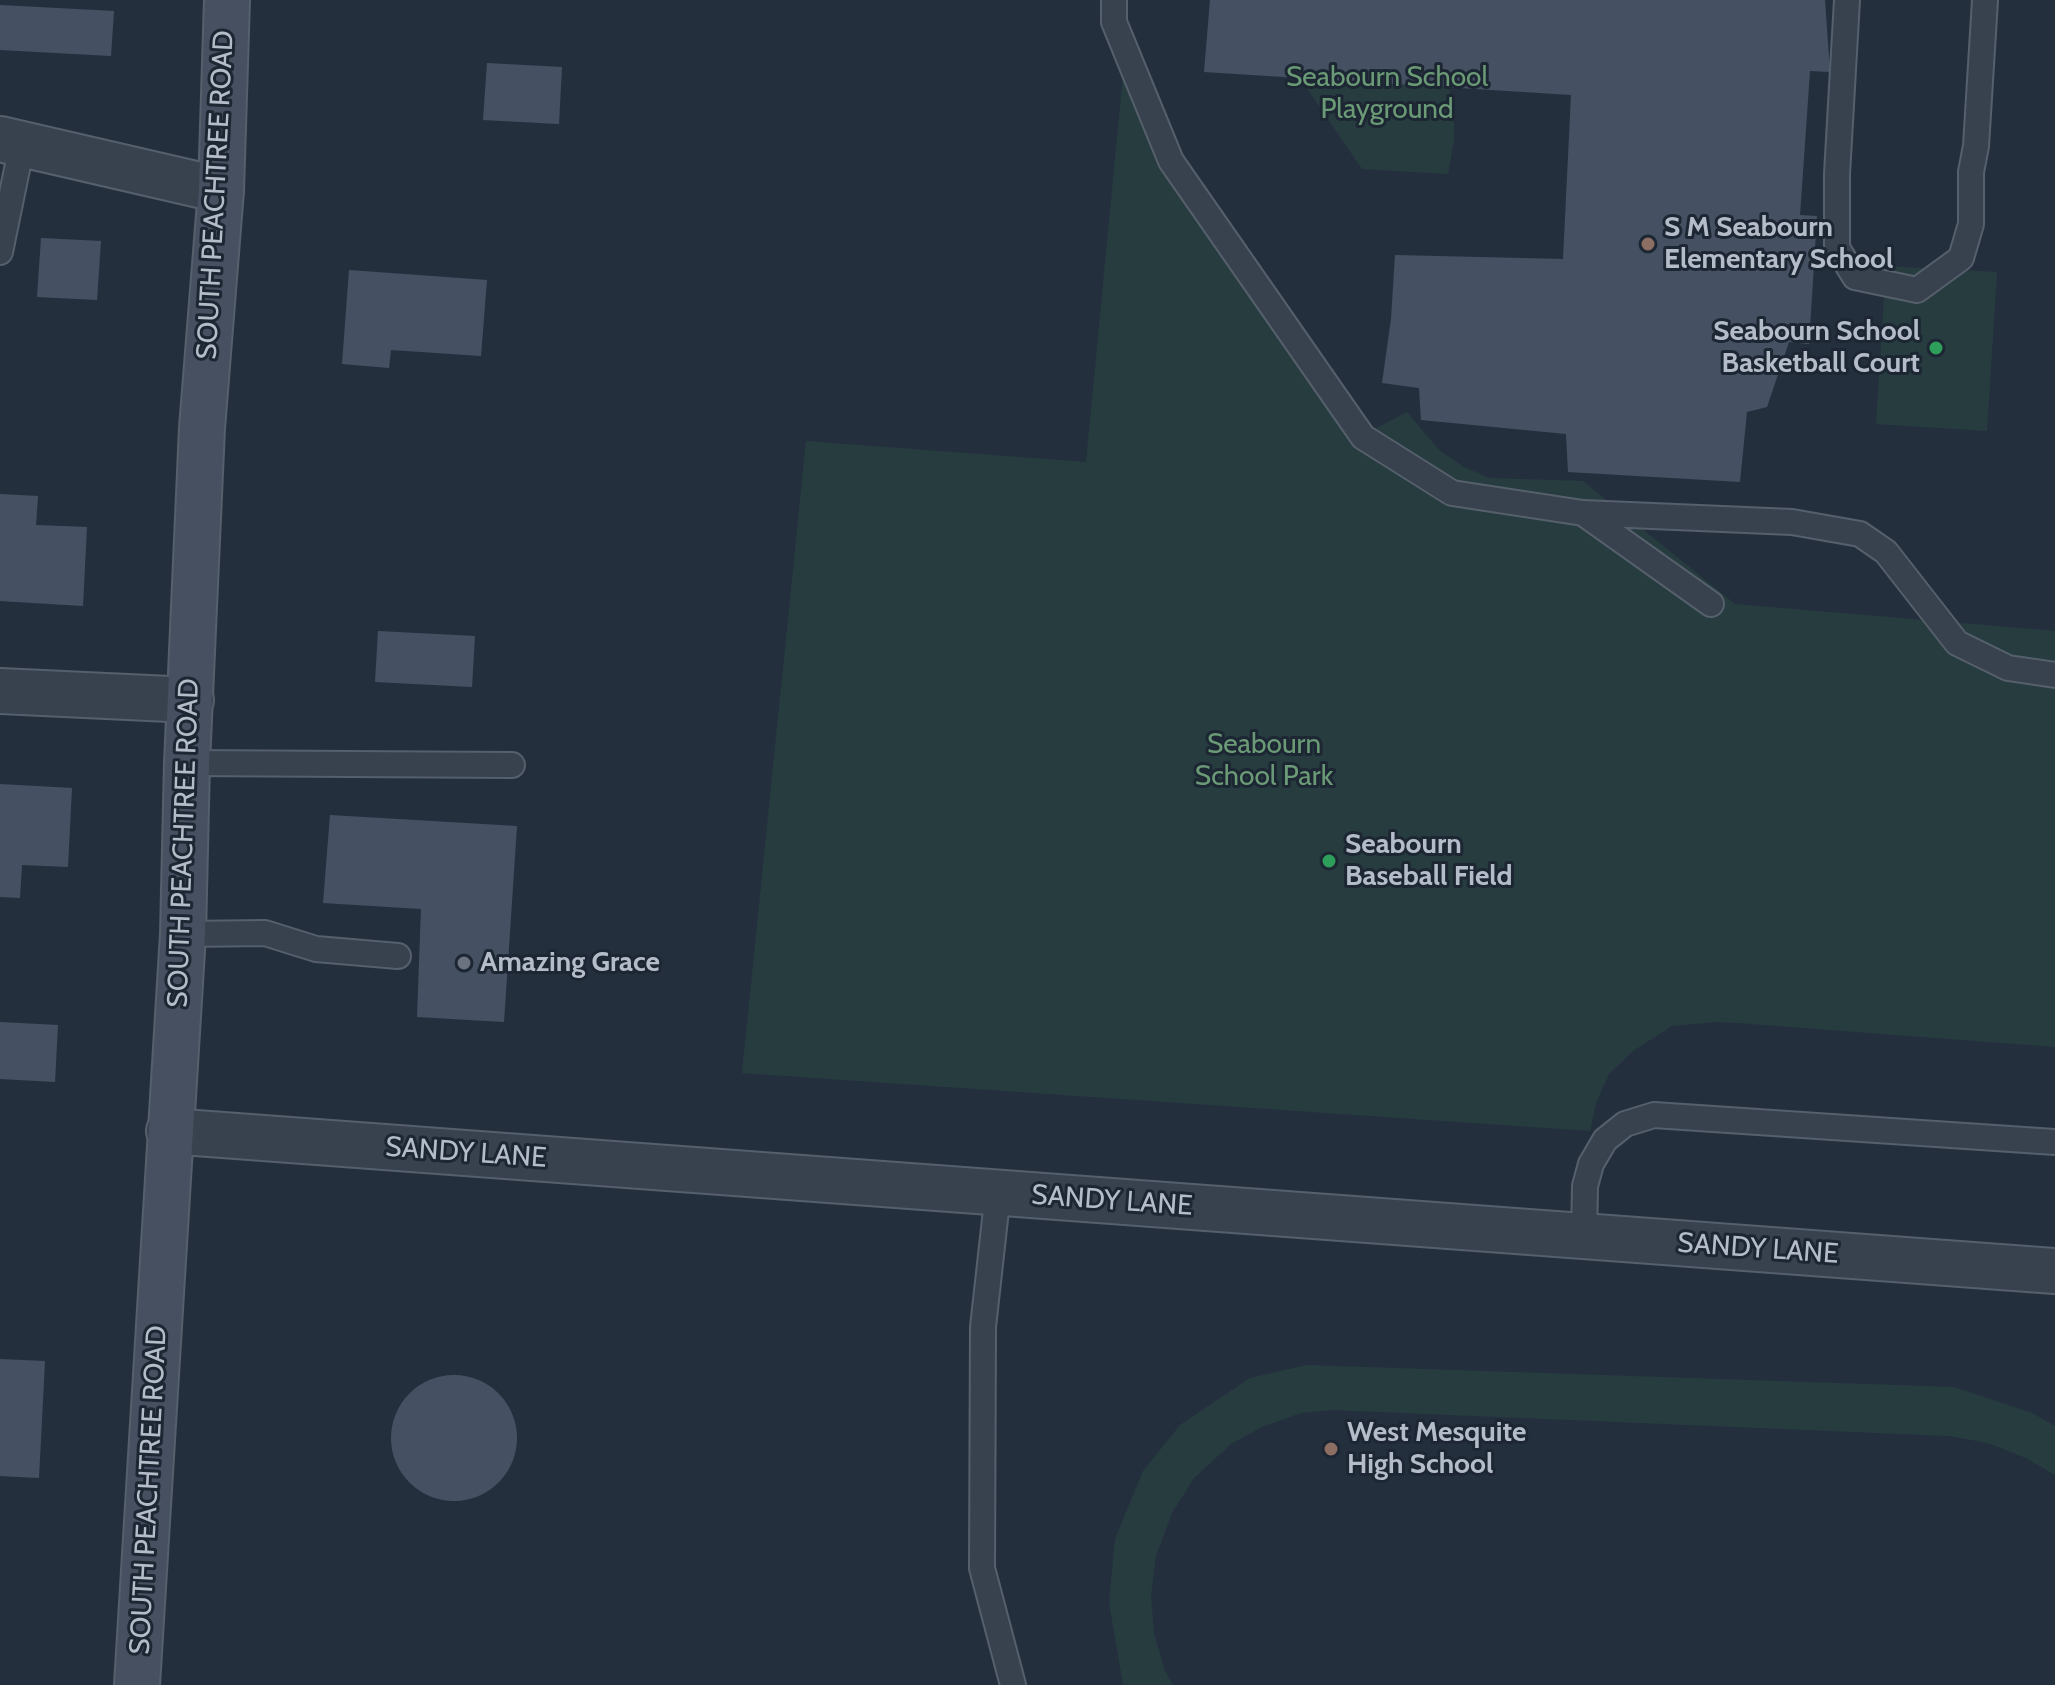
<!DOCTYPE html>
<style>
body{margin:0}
canvas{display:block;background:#242f3e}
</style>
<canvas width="2055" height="1685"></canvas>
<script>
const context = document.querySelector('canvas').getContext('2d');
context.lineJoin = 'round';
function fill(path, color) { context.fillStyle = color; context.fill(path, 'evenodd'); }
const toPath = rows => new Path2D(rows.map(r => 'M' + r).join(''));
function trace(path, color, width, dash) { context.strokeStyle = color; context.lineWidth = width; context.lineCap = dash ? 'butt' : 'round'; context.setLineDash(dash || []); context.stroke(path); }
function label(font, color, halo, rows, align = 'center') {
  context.font = font + ' Cabin,sans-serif'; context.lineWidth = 6; context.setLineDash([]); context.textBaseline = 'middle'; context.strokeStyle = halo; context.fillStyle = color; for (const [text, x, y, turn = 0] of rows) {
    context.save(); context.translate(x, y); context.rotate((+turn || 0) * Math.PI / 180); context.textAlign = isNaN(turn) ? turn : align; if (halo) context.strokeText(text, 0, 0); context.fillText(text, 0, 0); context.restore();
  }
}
fill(toPath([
 [1261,21,1446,74,1454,111,1454,139,1448,174,1362,169],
 [1123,75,1371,431,1407,412,1439,450,1464,467,1489,478,1583,481,1735,604,2055,631,2055,1047,1738,1023,1715,1022,1672,1026,1633,1051,1609,1074,1596,1103,1590,1131,742,1073,806,441,1086,462],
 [1886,266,1997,272,1987,431,1876,424],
 [1307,1365,1954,1387,2032,1413,2055,1426,2055,1475,2026,1458,1988,1443,1949,1436,1332,1410,1301,1413,1262,1427,1231,1444,1194,1478,1172,1513,1156,1556,1151,1595,1154,1634,1165,1671,1173,1685,1123,1685,1109,1602,1115,1539,1143,1471,1180,1425,1250,1378]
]), '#263c3f');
fill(toPath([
 [1210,0,1825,0,1830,72,1810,71,1800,215,1817,216,1809,344,1789,342,1767,407,1747,412,1740,482,1568,472,1566,434,1421,420,1419,388,1382,383,1391,319,1395,255,1563,259,1571,95,1204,72],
 [0,5,114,11,111,56,0,50],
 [487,63,562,67,559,124,483,120],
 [41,238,101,241,97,300,37,297],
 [349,270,487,280,481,356,391,350,389,368,342,364],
 [0,494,38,496,36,525,87,527,83,606,0,601],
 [378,631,475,636,472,687,375,682],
 [0,784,72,788,68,867,22,865,20,898,0,897],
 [330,815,517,826,504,1022,417,1017,421,909,323,903],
 [0,1022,58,1025,55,1082,0,1079],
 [0,1359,45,1361,39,1478,0,1476],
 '391 1438a63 63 0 1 1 126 0a63 63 0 1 1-126 0Z'
]), '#455162');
const lane = toPath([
 [1114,0,1114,22,1171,161,1363,437,1452,493,1583,513,1792,522,1860,534,1886,552,1957,643,2008,668,2055,675],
 [1847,0,1837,174,1837,248,1855,277,1917,290,1961,258,1971,224,1971,172,1976,146,1985,0],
 [0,252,22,145],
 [1583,513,1711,604],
 [187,763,512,765],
 [183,934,265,933,316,949,398,956],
 [998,1192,983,1327,982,1568,1013,1685],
 [1584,1236,1585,1186,1591,1164,1605,1140,1625,1124,1654,1115,2055,1142]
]);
const street = toPath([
 [0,139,221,190],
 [0,691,191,700],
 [169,1131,2055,1271]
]);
const secondary = toPath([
 [137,1685,183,934,187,763,202,428,221,190,227,0]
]);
trace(lane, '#565f6c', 28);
trace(street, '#565f6c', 48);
trace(secondary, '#565f6c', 48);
trace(lane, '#38414e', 24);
trace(street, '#38414e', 44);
trace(secondary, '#465061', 44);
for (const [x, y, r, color] of [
 [1648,244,8,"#8d6e63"],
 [1936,348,8,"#2e9e5b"],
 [1329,861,8,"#2e9e5b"],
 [464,963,8,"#6b7280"],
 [1331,1449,8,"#8d6e63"]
]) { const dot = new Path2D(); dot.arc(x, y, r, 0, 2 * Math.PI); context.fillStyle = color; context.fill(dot); trace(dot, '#1d2633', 3); }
label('28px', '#6b9a76', '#1d2633', [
 ["Seabourn School",1387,78],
 ["Playground",1387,110],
 ["Seabourn",1264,745],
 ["School Park",1264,777]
]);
label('28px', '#b4bcc9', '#1d2633', [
 ["SOUTH PEACHTREE ROAD",216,195,-87],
 ["SOUTH PEACHTREE ROAD",184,843,-88],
 ["SANDY LANE",466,1153,4],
 ["SANDY LANE",1112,1201,4],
 ["SANDY LANE",1758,1249,4],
 ["SOUTH PEACHTREE ROAD",149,1490,-87]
]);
label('bold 28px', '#b4bcc9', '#1d2633', [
 ["S M Seabourn",1664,228],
 ["Elementary School",1664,260],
 ["Seabourn School",1920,332,"right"],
 ["Basketball Court",1920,364,"right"],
 ["Seabourn",1345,845],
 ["Baseball Field",1345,877],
 ["Amazing Grace",480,963],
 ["West Mesquite",1347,1433],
 ["High School",1347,1465]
], 'left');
</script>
